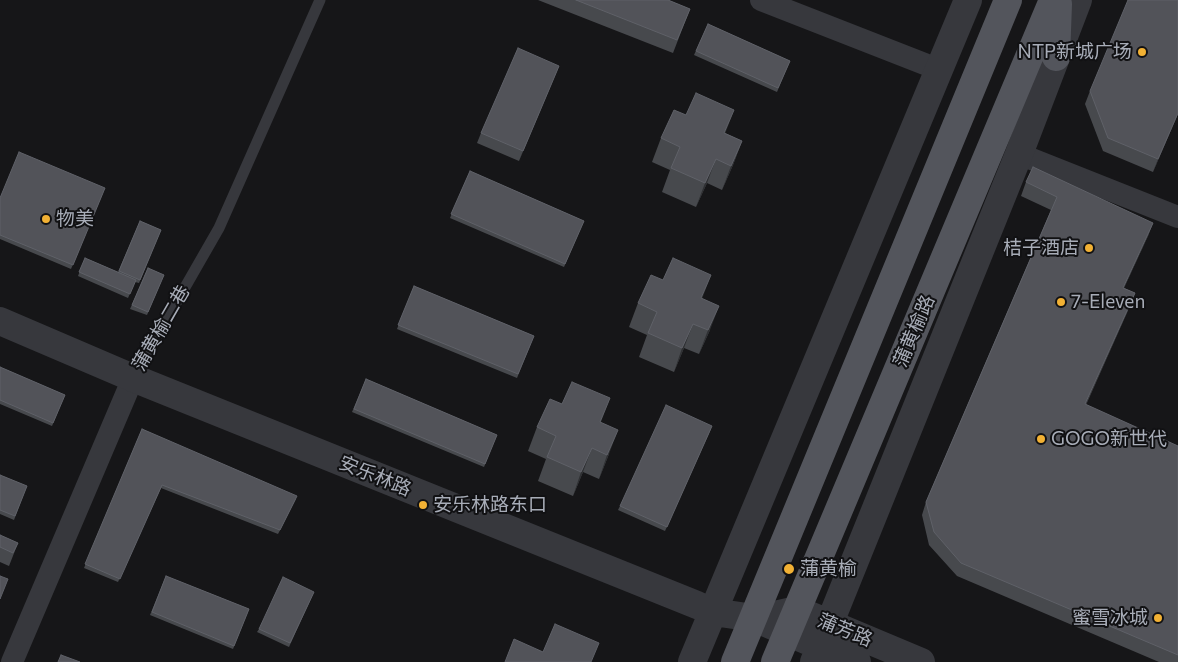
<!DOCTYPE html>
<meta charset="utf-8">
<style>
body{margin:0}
canvas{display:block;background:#161618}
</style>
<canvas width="1178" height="662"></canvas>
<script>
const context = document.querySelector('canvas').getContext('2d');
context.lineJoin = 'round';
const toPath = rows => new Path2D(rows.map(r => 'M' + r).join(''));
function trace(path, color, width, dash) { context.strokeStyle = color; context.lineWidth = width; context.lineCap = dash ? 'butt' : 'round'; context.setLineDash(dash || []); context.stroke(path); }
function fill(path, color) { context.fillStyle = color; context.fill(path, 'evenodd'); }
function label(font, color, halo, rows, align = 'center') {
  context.font = font + ' Commissioner,"Noto Sans SC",sans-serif'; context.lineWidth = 4; context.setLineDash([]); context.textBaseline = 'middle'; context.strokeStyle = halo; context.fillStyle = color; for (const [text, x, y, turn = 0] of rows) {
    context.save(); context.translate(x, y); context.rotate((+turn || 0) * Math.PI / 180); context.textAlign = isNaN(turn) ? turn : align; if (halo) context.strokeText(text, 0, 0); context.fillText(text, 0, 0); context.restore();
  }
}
trace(toPath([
 [133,378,219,228,320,0]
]), '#37383d', 11);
trace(toPath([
 [761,0,940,70],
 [1019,154,1178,217],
 [12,662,133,378]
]), '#37383d', 22);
trace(toPath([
 [0,321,133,378,697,605,713,612,754,618,857,662],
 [775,615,797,610,921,662],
 [692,662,968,0],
 [814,662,1019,154,1078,0]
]), '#37383d', 28);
trace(toPath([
 [1056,57,1058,4],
 [735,662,1008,0],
 [775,662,1053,0]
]), '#53555c', 28);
fill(toPath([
 [538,0,668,0,690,9,673,53],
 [708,24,790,61,777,92,694,55],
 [559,66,519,161,477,143,481,133],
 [1090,91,1178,114,1153,172,1103,151,1085,104],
 [725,133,742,141,733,165,722,190,707,183,696,207,662,192,670,170,652,162,661,138],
 [470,171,584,221,564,267,450,218],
 [1026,182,1153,223,1148,236,1124,288,1135,293,1130,306,1086,405,1178,446,1178,662,1159,662,957,576,929,545,922,515,926,502,1051,210,1021,196],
 [105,188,71,269,0,239,0,198],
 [140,221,161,230,139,283,135,282,128,298,78,276,85,258,118,272],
 [148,268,164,275,147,315,130,309],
 [414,286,534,336,517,378,397,329],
 [702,298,710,330,699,354,684,348,674,372,639,357,647,335,629,327,638,303],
 [0,367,65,395,52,426,0,404],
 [366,379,497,435,484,467,352,412],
 [601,422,609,454,599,479,583,472,573,496,538,481,546,459,528,451,537,427],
 [142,429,296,499,278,534,161,488,118,582,84,568],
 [711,429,665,531,618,510,620,506],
 [0,475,27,486,14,520,0,514],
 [0,535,18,543,9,566,0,562],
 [166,576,249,609,233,649,150,615],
 [314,592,289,647,257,632,259,629]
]), '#47494d');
fill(toPath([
 [559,66,555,76,519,161,523,151],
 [734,110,725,134,724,133],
 [1178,113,1178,114,1153,172,1158,159],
 [742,141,733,165,722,190,731,166],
 [716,159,707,183,696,207,705,183],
 [1153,223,1148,236,1118,301,1123,288],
 [711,275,702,299,701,298],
 [1135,293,1130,306,1080,417,1085,404],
 [719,306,710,330,699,354,708,330],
 [693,324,684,348,674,372,682,348],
 [610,398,601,422,600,422],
 [618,430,609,454,599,479,607,455],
 [592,448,583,472,573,496,581,472]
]), '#2f3033');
const building = toPath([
 [576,0,668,0,690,9,677,40,576,0],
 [1128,0,1178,0,1178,113,1158,159,1108,138,1090,91,1128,0],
 [708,24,790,61,778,88,696,51,708,24],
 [518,48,559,66,523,151,481,133,518,48],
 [696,93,734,110,724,133,742,141,731,166,716,159,705,183,671,168,680,147,661,138,674,110,686,115,696,93],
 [19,152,105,188,73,265,0,235,0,198,19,152],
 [1033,167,1153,223,1123,288,1135,293,1085,404,1178,446,1178,655,961,563,934,532,926,502,1057,197,1026,182,1033,167],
 [470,171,584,221,565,264,451,214,470,171],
 [140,221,161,230,140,280,119,271,140,221],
 [85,258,136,280,130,294,79,272,85,258],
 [673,258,711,275,701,298,719,306,708,330,693,324,682,348,648,333,657,312,638,303,651,275,663,280,673,258],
 [148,268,164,275,148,312,132,305,148,268],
 [414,286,534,336,518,374,398,325,414,286],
 [0,367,65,395,53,423,0,400,0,367],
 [366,379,497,435,485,464,354,409,366,379],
 [572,382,610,398,600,422,618,430,607,455,592,448,581,472,547,457,556,436,537,427,550,399,562,404,572,382],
 [666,405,712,426,667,527,620,506,666,405],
 [142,429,297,496,280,530,162,485,120,579,85,564,142,429],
 [0,475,27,486,15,516,0,510,0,475],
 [0,535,18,543,13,553,0,547,0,535],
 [0,576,8,579,0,599,0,576],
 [166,576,249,609,234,646,152,612,166,576],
 [283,577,314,592,290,643,259,629,283,577],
 [555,624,599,643,591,662,505,662,514,639,543,652,555,624],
 [61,655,80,662,58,662,61,655]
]);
fill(building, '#525359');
trace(building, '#5f6168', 1);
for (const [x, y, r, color] of [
 [1142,52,5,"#f2b134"],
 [46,219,5,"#f2b134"],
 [1089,248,5,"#f2b134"],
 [1061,302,5,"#f2b134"],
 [1041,439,5,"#f2b134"],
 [423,505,5,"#f2b134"],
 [789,569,6,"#f2b134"],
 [1158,618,5,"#f2b134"]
]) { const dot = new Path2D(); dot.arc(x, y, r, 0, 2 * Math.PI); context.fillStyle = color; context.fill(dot); trace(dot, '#111113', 2); }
label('19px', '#a8adb8', '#111113', [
 ["NTP新城广场",1132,52,"right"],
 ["物美",56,219],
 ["桔子酒店",1079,248,"right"],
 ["7-Eleven",1071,302],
 ["GOGO新世代",1051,439],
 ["安乐林路东口",433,505],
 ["蒲黄榆",800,569],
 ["蜜雪冰城",1148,618,"right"]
], 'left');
label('19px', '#a8adb8', '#111113', [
 ["蒲黄榆二巷",161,328,-60],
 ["蒲黄榆路",914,331,-67],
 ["安乐林路",375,476,22],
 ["蒲芳路",845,630,22]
]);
</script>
